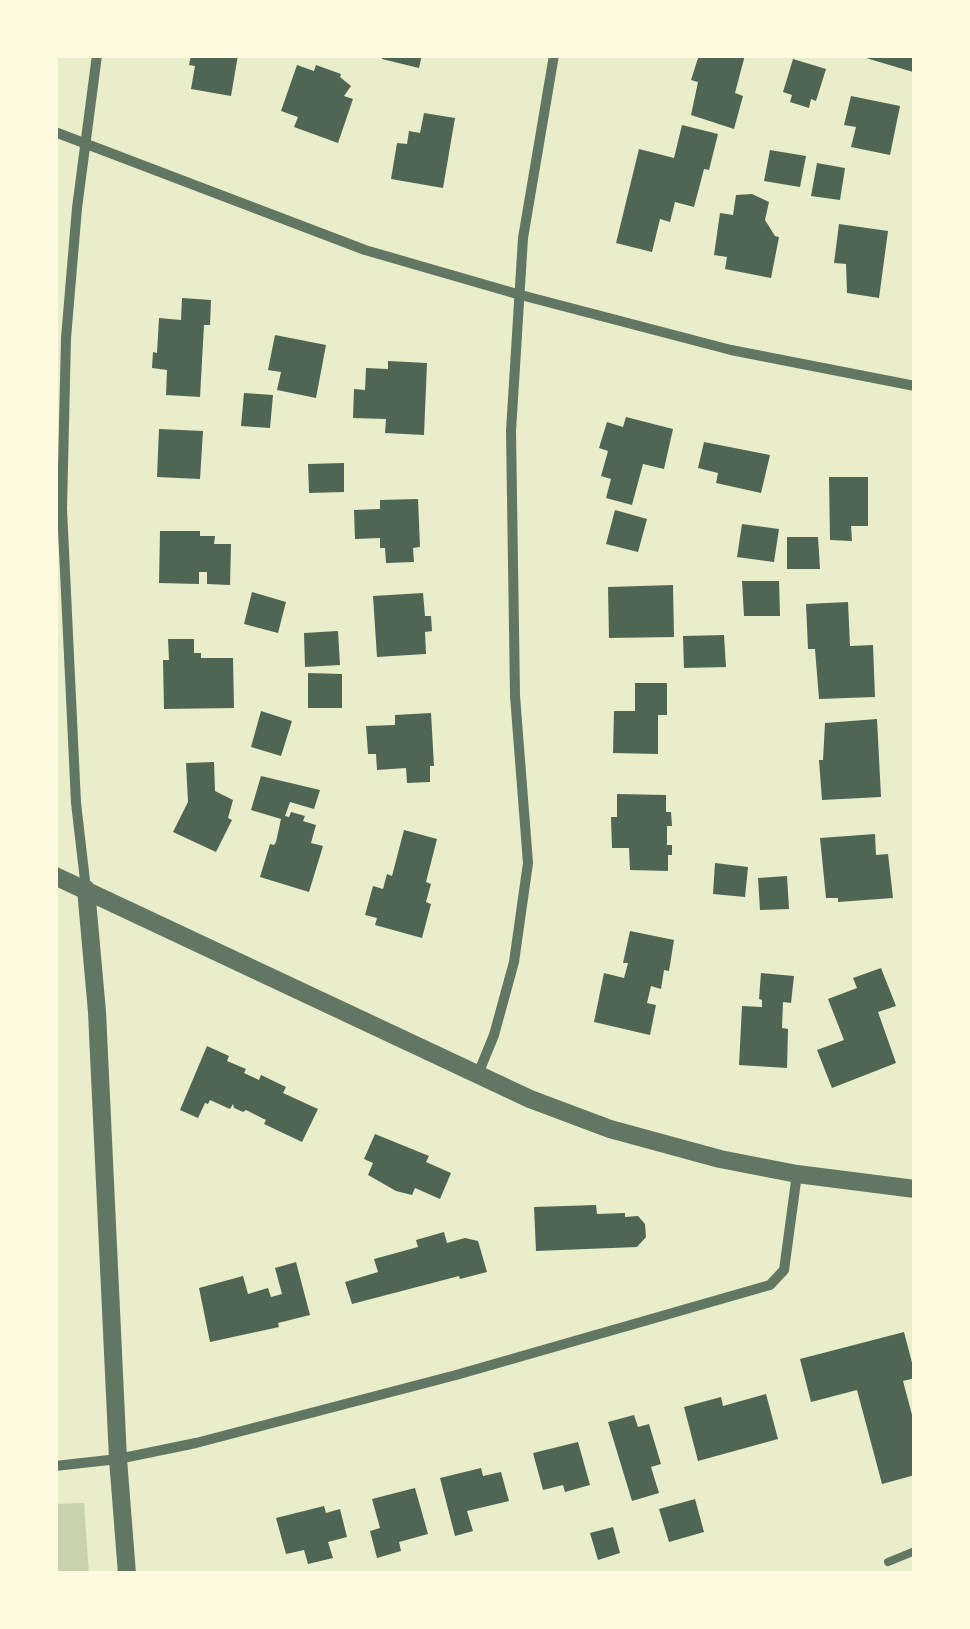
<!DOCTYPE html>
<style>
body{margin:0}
#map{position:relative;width:970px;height:1629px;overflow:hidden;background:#e9edc9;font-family:"IBM Plex Sans",sans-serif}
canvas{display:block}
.frame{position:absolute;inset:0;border:58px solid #fefae0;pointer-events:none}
</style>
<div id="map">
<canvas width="970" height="1629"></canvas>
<div class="frame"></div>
</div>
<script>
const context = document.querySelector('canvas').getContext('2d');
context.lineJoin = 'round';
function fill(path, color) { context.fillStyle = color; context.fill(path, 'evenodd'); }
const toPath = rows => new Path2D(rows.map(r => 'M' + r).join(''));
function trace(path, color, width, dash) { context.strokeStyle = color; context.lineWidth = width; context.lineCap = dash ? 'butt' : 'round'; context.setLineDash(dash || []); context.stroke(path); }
fill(toPath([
 [84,1503,89,1574,55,1574,55,1504]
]), '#cad2ad');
fill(toPath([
 [191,55,238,55,231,96,191,89,195,66,189,65],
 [383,55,422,55,419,68,382,59],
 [699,55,745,55,735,93,743,96,734,129,691,115,698,82,691,80],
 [856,55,915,55,915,65,913,72],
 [793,59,826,69,816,101,811,99,809,108,790,102,792,95,783,92],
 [297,65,314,71,316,65,341,74,340,77,351,86,344,96,353,99,338,143,294,127,298,117,281,111],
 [851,96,900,106,890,155,851,147,856,127,844,125],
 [424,113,455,118,443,188,391,179,397,143,407,144,409,131,420,133],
 [682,125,718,134,709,170,704,169,694,207,675,202,670,222,660,219,652,252,616,243,639,149,674,158],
 [770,150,806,156,800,187,764,181],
 [817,163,845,168,840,200,811,196],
 [752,194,769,202,765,220,775,236,779,237,771,278,725,269,727,257,714,255,720,213,733,215,736,195],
 [839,224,888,231,879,298,847,293,846,264,834,263],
 [182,298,211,300,210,325,204,325,200,397,166,395,167,370,152,368,153,352,157,353,159,318,181,320],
 [275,335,326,345,316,398,277,390,281,372,268,370],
 [388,361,427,363,424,435,385,433,386,419,353,418,354,389,365,390,366,368,388,369],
 [244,393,273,395,270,428,241,426],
 [626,417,673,429,664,469,643,464,632,505,606,498,611,479,601,476,608,451,599,448,607,422,623,427],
 [159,429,203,431,200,479,157,477],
 [704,442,770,455,761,493,716,483,718,473,698,468],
 [344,463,344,492,309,493,308,464],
 [829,477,868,477,868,526,851,526,852,541,830,540],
 [418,499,420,547,413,548,414,562,386,563,385,548,380,548,380,538,355,539,354,510,380,509,380,500],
 [615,510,647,519,638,552,606,544],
 [742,524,779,529,774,562,737,557],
 [160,531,200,531,200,536,215,536,214,544,231,544,230,585,207,584,207,572,199,572,199,584,159,583],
 [787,537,818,537,820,569,787,569],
 [742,581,779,581,780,616,744,616],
 [673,585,674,637,609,638,608,587],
 [252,592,286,602,278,633,244,624],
 [423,593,425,616,431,616,432,631,425,632,426,654,377,657,373,596],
 [848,602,850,646,873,645,875,697,819,699,815,649,808,649,806,604],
 [338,631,340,665,305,667,304,633],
 [724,635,726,667,684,668,683,636],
 [168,639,194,639,194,653,201,653,201,658,233,658,234,708,164,709,163,660,169,660],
 [308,673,342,674,342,708,308,708],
 [635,683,667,683,667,715,658,715,658,754,613,753,614,711,635,711],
 [261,711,292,721,281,756,251,747],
 [431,713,434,766,430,766,430,782,407,783,406,768,377,770,376,754,368,754,366,726,395,725,395,715],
 [877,719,881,797,822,800,819,760,823,760,825,723],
 [214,762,215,791,233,800,228,818,232,820,216,852,173,832,188,802,186,763],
 [261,776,320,790,314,809,290,802,285,816,289,817,291,812,305,816,303,821,316,825,311,843,323,846,309,892,260,877,270,844,274,845,276,842,281,819,251,810],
 [617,794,666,795,666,812,671,812,672,826,667,826,667,845,672,845,672,855,668,855,668,871,630,870,629,848,612,848,611,817,617,817],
 [404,830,437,839,426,882,431,884,426,902,431,904,422,938,375,925,377,918,365,915,373,886,383,889,387,874,392,876],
 [875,834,876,855,888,854,893,898,838,902,838,898,826,898,820,838],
 [715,863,748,867,745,897,713,894],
 [787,876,789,909,760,910,758,878],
 [630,931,674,940,669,971,664,970,661,989,651,986,647,1003,656,1005,650,1035,594,1022,604,973,624,978,628,963,623,963],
 [881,968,896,1006,878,1012,896,1063,832,1088,817,1050,844,1040,828,999,857,988,853,978],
 [761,973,794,976,791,1003,783,1002,782,1028,788,1029,787,1068,739,1065,742,1006,762,1007,762,1000,759,999],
 [207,1046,229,1056,227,1061,246,1069,244,1073,259,1080,261,1075,286,1087,283,1093,318,1109,302,1142,264,1124,266,1120,246,1110,243,1112,234,1108,233,1104,230,1109,210,1100,208,1104,205,1103,198,1118,180,1110],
 [375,1134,429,1156,426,1162,451,1173,440,1199,415,1188,412,1195,396,1191,368,1175,373,1163,364,1159],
 [596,1205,597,1214,625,1213,625,1217,638,1216,645,1224,646,1237,637,1247,536,1251,534,1207],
 [444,1232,447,1243,465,1238,478,1241,487,1272,460,1279,459,1276,352,1304,345,1282,378,1272,374,1259,418,1247,416,1240],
 [296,1262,310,1315,278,1323,279,1327,210,1342,199,1288,243,1276,248,1294,268,1288,271,1297,282,1294,275,1268],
 [904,1332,915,1374,915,1378,903,1381,915,1426,915,1475,882,1484,857,1390,811,1402,800,1359],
 [766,1394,778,1439,698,1461,684,1407,721,1397,723,1406],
 [634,1415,638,1427,649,1424,661,1464,651,1467,659,1493,632,1501,608,1422],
 [578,1442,590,1485,565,1492,563,1485,543,1490,533,1453],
 [481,1468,483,1476,501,1472,509,1501,467,1511,473,1531,455,1536,440,1478],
 [415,1488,428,1534,399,1542,401,1551,377,1558,370,1531,380,1528,372,1499],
 [695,1499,704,1532,669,1542,659,1509],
 [324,1506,326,1513,340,1509,347,1537,328,1542,333,1558,308,1564,304,1550,286,1554,276,1518],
 [613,1527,620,1553,598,1560,590,1533]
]), '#4f6655');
trace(toPath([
 [888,1562,915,1551]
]), '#617663', 8);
trace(toPath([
 [55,132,365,250,517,294,731,350,915,386],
 [86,889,76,803,62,509,66,338,77,208,97,55],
 [478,1074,494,1035,514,962,528,863,515,696,511,431,523,238,554,55],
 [55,1466,118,1459,196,1443,456,1375,770,1285,784,1270,797,1174]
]), '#617663', 10);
trace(toPath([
 [55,876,530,1099,610,1129,720,1159,797,1174,915,1189],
 [86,889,97,1012,118,1459,127,1574]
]), '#617663', 18);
</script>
